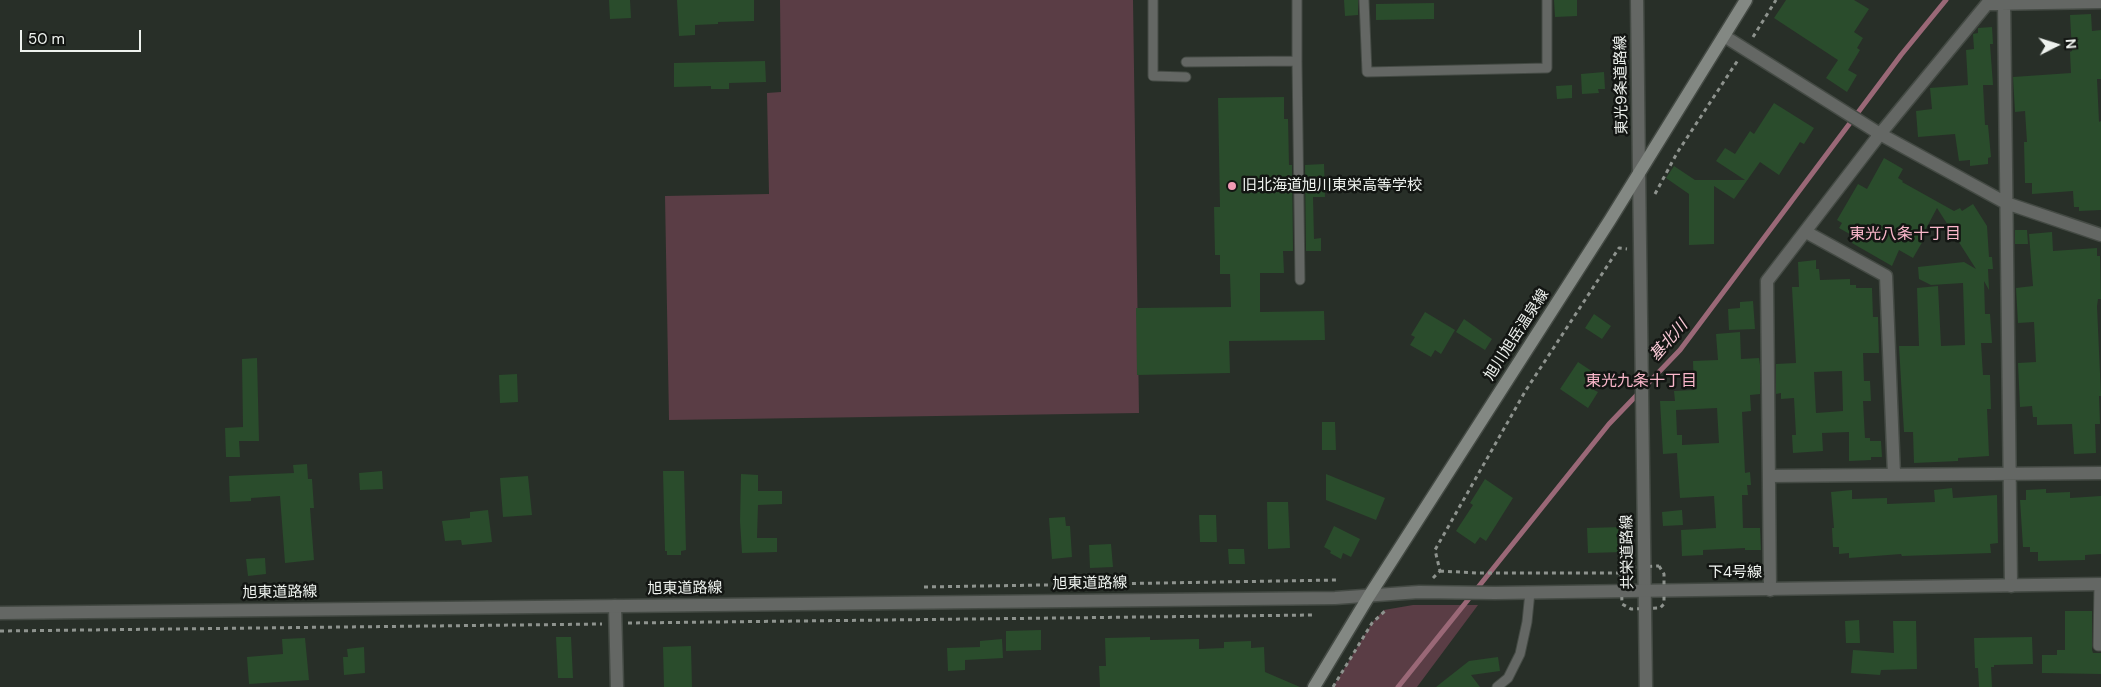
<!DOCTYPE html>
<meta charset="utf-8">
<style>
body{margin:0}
#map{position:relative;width:2101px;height:687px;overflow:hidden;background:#282f28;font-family:"DM Sans",sans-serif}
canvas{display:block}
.north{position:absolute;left:2031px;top:20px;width:50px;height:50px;-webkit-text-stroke:4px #131613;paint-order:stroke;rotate:85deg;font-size:14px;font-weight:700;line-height:20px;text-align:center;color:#eef2ee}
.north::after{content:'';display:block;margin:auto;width:18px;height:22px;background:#eef2ee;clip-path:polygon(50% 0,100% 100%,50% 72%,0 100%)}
.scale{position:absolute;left:20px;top:30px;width:121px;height:22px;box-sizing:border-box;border:2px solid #eef2ee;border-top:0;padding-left:6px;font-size:15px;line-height:18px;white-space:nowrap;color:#eef2ee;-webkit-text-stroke:4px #131613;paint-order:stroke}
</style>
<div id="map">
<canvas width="2101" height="687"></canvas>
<div class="north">N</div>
<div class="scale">50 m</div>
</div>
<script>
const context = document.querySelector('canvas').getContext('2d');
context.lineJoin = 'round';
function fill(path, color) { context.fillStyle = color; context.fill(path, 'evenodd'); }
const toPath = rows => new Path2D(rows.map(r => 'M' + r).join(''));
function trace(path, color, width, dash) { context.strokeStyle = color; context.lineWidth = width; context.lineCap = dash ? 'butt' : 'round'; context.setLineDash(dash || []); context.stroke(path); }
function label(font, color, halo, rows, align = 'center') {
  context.font = font + ' "DM Sans","Noto Sans JP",sans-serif'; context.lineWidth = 5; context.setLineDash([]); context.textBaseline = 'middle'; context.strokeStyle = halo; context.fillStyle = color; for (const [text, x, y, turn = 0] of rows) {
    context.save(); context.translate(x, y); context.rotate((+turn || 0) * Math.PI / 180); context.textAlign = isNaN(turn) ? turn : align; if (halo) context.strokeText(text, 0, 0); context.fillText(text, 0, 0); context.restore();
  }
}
fill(toPath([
 [780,0,1133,0,1139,413,669,420,665,196,769,194,767,93,781,92],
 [1413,605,1478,605,1417,687,1333,687,1372,623,1384,610]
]), '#5a3d45');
trace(toPath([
 [1398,687,1609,424,1680,350,1901,55,1946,0]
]), '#9a6877', 5);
fill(toPath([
 [609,0,630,0,631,18,610,19],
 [677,0,754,0,754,21,718,22,718,24,695,25,695,35,679,36],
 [1344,0,1358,0,1358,15,1345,16],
 [1554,0,1577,0,1577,16,1555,17],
 [1786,0,1854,0,1869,9,1854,32,1863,38,1857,48,1860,50,1848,70,1857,75,1847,92,1826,78,1838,60,1774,18],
 [1434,3,1434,19,1376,20,1376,4],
 [2091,14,2092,31,2101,30,2101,79,2097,79,2099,122,2101,121,2101,210,2079,211,2079,207,2074,207,2073,191,2032,194,2032,183,2025,183,2024,142,2027,142,2025,111,2015,112,2013,77,2071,73,2070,52,2072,51,2070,15],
 [1992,27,1993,44,1990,44,1993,85,1983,85,1985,125,1988,125,1991,157,1988,158,1988,164,1970,166,1970,160,1959,161,1955,134,1918,137,1916,111,1932,109,1930,88,1968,85,1966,50,1974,49,1973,34,1978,33,1978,28],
 [765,61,766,82,729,83,729,89,711,89,711,86,674,87,674,63],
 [1604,72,1605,89,1598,89,1599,93,1582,94,1581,74],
 [1572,85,1572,98,1557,99,1556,86],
 [1284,97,1284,119,1288,119,1289,165,1292,165,1293,251,1283,251,1284,273,1260,273,1260,312,1324,311,1325,340,1229,341,1230,373,1137,375,1136,308,1231,307,1230,274,1220,274,1220,255,1215,255,1214,207,1220,207,1218,98],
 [1774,103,1814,128,1804,144,1800,142,1779,175,1760,162,1734,199,1714,186,1714,244,1689,245,1689,194,1666,178,1674,166,1695,180,1745,180,1716,161,1725,148,1735,154,1750,131,1754,134],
 [1884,158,1903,169,1898,178,1903,181,1902,182,1954,211,1960,208,1962,211,1973,204,1987,226,1989,257,1992,257,1993,269,1988,269,1989,290,1984,281,1985,314,1990,314,1992,343,1981,343,1983,375,1990,375,1991,409,1987,409,1989,456,1958,458,1958,461,1914,463,1913,432,1904,432,1899,346,1919,346,1917,288,1938,286,1941,346,1965,345,1963,283,1931,285,1919,279,1918,267,1964,262,1976,269,1937,208,1921,238,1924,239,1913,258,1899,250,1892,266,1852,243,1855,237,1839,228,1842,223,1837,220,1858,184,1867,189],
 [1324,164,1325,197,1313,197,1314,239,1321,238,1321,251,1306,251,1305,165],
 [2015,230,2027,230,2028,244,2015,244],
 [2052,232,2053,251,2097,248,2097,256,2100,256,2101,299,2098,299,2097,306,2101,396,2099,396,2100,424,2095,424,2096,453,2074,454,2072,424,2037,425,2037,417,2033,417,2032,406,2020,407,2018,363,2036,362,2034,322,2018,323,2016,288,2033,286,2029,234],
 [1816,260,1816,269,1819,269,1820,280,1850,279,1850,285,1856,285,1856,288,1872,288,1873,317,1878,317,1879,353,1863,353,1864,381,1870,381,1871,401,1863,401,1865,438,1870,438,1870,441,1881,441,1882,457,1871,457,1871,460,1849,461,1849,432,1822,433,1823,451,1793,453,1792,435,1796,435,1794,398,1781,399,1781,393,1776,394,1776,364,1796,363,1792,287,1799,287,1798,262],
 [1842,371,1843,411,1816,413,1814,372],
 [1753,301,1755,329,1729,330,1728,309,1740,308,1740,302],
 [1425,312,1455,330,1441,354,1435,350,1431,357,1410,345,1415,337,1411,335],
 [1594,314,1611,326,1602,339,1585,328],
 [1464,319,1492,339,1485,350,1456,332],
 [1740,332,1741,359,1759,358,1760,365,1760,394,1750,395,1751,411,1742,412,1745,473,1750,472,1751,485,1747,485,1748,495,1742,495,1743,528,1760,528,1761,550,1745,550,1745,548,1703,550,1703,555,1682,556,1681,530,1716,528,1714,496,1680,498,1677,453,1663,454,1660,401,1675,401,1674,391,1694,390,1693,361,1718,360,1716,334],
 [1717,408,1719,443,1682,445,1682,435,1677,435,1676,410],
 [257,358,259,441,239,441,240,457,226,457,225,428,243,427,242,359],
 [1578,362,1602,378,1594,390,1598,392,1588,408,1560,389],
 [517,374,518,402,500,403,499,375],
 [1322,422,1335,422,1336,450,1322,450],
 [307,464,308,479,312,479,314,508,310,508,314,560,285,563,280,496,251,498,251,501,230,502,229,476,294,473,293,465],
 [382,471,383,489,360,490,359,473],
 [663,471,684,471,686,550,681,551,681,555,667,555,667,551,665,551],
 [741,474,758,475,758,491,782,491,782,504,758,505,757,538,777,538,777,552,742,553,740,521],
 [1326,474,1385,498,1376,520,1326,500],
 [528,476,532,515,503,517,500,478],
 [1485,479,1513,498,1486,541,1480,537,1475,544,1456,531,1473,505,1470,503],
 [1952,488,1953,498,1997,495,1998,543,1990,544,1991,553,1902,556,1901,554,1849,558,1849,553,1839,554,1839,547,1833,547,1832,528,1834,528,1831,492,1852,490,1852,499,1887,498,1887,504,1935,502,1934,490],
 [2046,489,2046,493,2070,492,2070,498,2101,496,2101,554,2085,555,2085,560,2038,561,2038,552,2030,552,2030,547,2023,547,2020,500,2026,500,2026,490],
 [1267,502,1288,502,1290,548,1268,549],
 [488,510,492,542,462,545,461,540,445,541,442,521,470,518,470,512],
 [1682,510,1683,525,1663,526,1662,512],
 [1199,515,1216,515,1217,542,1200,542],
 [1065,517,1066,526,1070,526,1072,557,1052,559,1049,518],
 [1334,526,1360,539,1351,557,1343,553,1341,559,1330,553,1331,551,1324,547],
 [1622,527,1624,552,1588,553,1587,528],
 [1111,544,1113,567,1090,568,1089,545],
 [1228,549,1244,549,1245,564,1229,564],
 [265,558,266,574,248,576,246,559],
 [2065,611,2092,611,2092,650,2093,653,2101,653,2101,674,2042,673,2042,655,2057,655,2057,650,2065,650],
 [1859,620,1860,643,1846,643,1845,621],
 [1893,621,1916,621,1917,669,1881,670,1880,675,1851,673,1853,650,1894,653],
 [1041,630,1041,650,1006,651,1006,631],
 [556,637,571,637,573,678,558,678],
 [1150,637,1150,640,1199,639,1199,649,1224,648,1224,642,1251,641,1251,648,1264,647,1265,672,1300,687,1100,687,1099,666,1106,666,1105,638],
 [2032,637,2033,664,1994,665,1994,667,1991,667,1992,687,1979,687,1978,668,1975,668,1974,638],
 [305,638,309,680,249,684,247,657,283,654,282,639],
 [1002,639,1003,658,965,660,965,670,948,671,947,648,980,647,980,641],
 [691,646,692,687,664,687,663,647],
 [364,647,365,673,344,675,343,657,348,657,347,649],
 [1498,657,1500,671,1471,675,1480,687,1436,687,1469,661]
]), '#2a4c2c');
const service = toPath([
 [1153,0,1153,76,1186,77],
 [1364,0,1367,72,1547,68,1547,0],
 [1297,61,1300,280],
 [1186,62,1297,61,1297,0],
 [2099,584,2098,646,2101,646],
 [1497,687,1508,678,1520,654,1527,622,1530,592]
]);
const minor = toPath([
 [2004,2,2011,586],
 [1724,36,1880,134,2006,203,2101,235],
 [1639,171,1646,687],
 [1806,232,1886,276,1894,475],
 [1770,476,2101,473],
 [1770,590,1767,281,1880,134,1987,4,2101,2],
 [615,606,617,687]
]);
const tertiary = toPath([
 [1637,0,1639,171],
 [0,613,1335,598,1419,592,1495,593,2101,584]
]);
const secondary = toPath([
 [1314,687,1369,596,1610,220,1746,0]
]);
trace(service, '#444a44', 11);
trace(minor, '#444a44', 15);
trace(tertiary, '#444a44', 15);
trace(secondary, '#444a44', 15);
trace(toPath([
 [1753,37,1776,0],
 [1655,194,1677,153,1738,60],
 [1659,566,1664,574,1664,604,1660,608,1631,609,1622,604,1621,573,1633,567,1659,566],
 [1440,571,1478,573,1621,573],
 [1433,578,1440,571,1435,550,1526,390,1619,248,1627,249],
 [924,587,1338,580],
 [628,623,1313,615],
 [0,631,602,624],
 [1333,687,1372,623,1386,610]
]), '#8e938e', 3, [4, 4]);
trace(service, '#646764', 9);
trace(minor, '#646764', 12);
trace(tertiary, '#646764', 12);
trace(secondary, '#838883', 12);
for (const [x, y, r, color] of [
 [1232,186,5,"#f19ab4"]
]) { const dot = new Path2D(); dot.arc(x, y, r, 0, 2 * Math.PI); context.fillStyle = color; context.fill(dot); trace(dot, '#131613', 2); }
label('15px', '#eef2ee', '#131613', [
 ["東光9条道路線",1622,85,-91],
 ["旭川旭岳温泉線",1517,335,-57],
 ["共栄道路線",1628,552,-91],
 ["下4号線",1735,573],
 ["旭東道路線",1090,584,-1],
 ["旭東道路線",685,589,-1],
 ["旭東道路線",280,593,-1]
]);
label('15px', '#eef2ee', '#131613', [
 ["旧北海道旭川東栄高等学校",1242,186]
], 'left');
label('16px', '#fab7ca', '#131613', [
 ["東光八条十丁目",1905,235],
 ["東光九条十丁目",1641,382]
]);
label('italic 16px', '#f9c9d6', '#131613', [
 ["基北川",1669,341,-49]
]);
</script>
